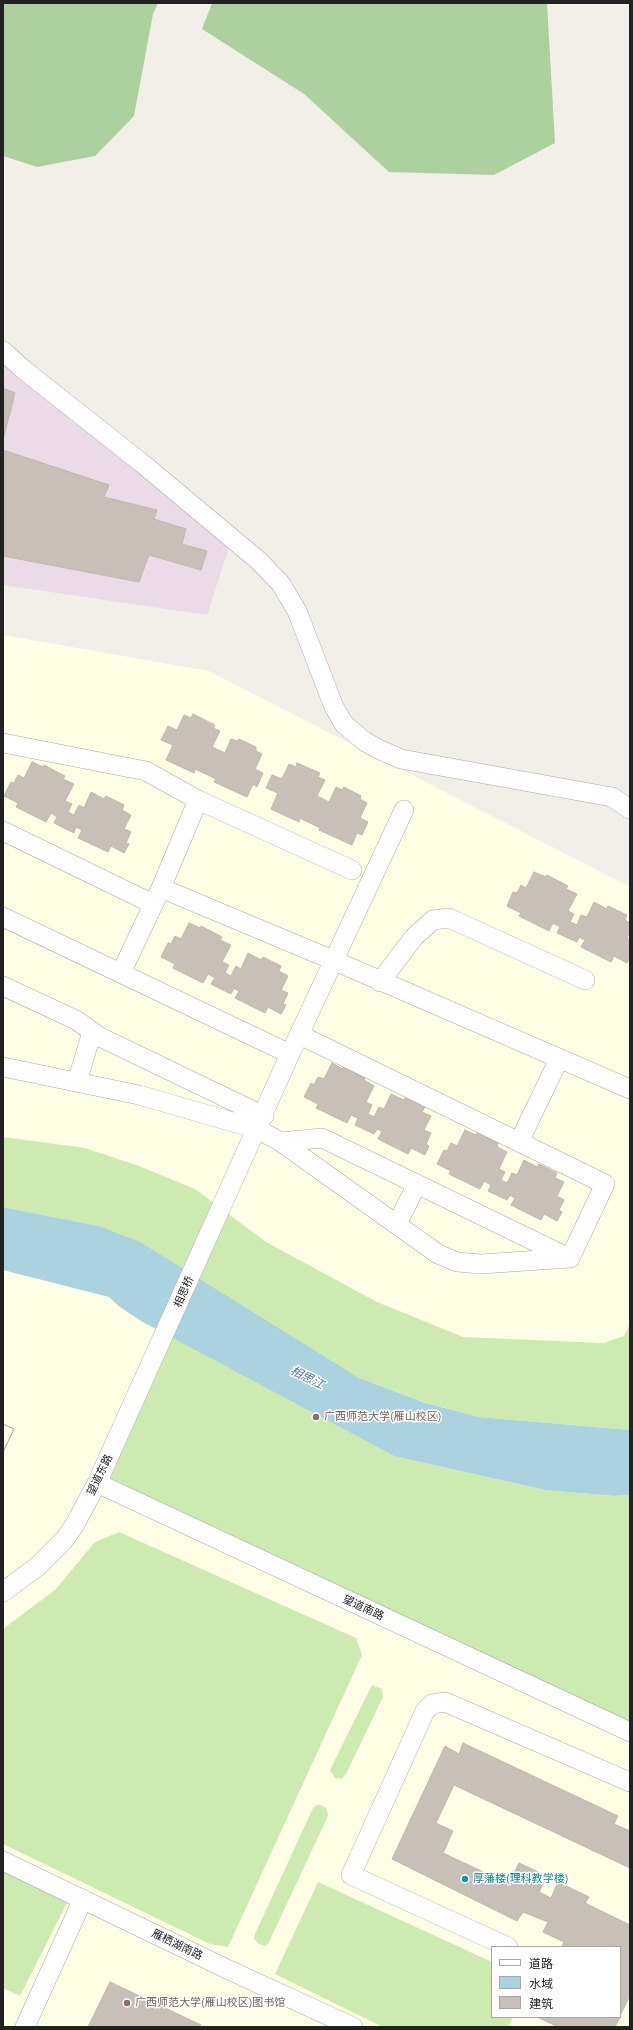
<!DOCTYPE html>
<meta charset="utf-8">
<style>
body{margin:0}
#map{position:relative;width:633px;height:2030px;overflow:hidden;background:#f2efe9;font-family:"IBM Plex Sans","Noto Sans SC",sans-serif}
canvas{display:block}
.frame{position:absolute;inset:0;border:4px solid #222;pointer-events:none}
.legend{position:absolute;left:491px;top:1946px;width:130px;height:72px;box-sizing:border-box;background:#fff;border:1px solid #a7a7a7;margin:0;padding:5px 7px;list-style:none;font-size:12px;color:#222}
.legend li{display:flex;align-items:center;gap:8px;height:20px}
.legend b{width:20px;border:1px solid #a7a7a7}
</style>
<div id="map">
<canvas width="633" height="2030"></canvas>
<div class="frame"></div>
<ul class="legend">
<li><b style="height:5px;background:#fff"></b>道路</li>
<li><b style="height:11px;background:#aad3df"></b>水域</li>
<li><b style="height:11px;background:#c7bfb8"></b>建筑</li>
</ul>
</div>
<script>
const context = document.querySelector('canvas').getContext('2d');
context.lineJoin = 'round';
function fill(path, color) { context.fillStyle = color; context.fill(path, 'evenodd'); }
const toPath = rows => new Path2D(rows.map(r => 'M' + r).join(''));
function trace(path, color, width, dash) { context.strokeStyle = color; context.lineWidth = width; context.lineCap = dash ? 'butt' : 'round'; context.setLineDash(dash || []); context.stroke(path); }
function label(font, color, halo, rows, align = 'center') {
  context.font = font + ' "IBM Plex Sans","Noto Sans SC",sans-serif'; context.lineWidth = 3; context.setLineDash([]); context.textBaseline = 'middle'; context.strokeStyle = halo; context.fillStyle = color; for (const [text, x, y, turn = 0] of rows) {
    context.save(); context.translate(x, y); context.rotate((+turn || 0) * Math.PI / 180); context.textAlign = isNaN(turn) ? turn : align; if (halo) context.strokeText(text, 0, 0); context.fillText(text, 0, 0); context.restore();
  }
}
fill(toPath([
 [3,359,231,541,207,615,3,585]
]), '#ebdbe8');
fill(toPath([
 [3,635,209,671,630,887,630,2027,3,2027],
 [492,1947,620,1947,620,2017,492,2017]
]), '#ffffe5');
fill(toPath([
 [3,1137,85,1148,139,1166,195,1189,266,1242,377,1302,463,1337,604,1343,624,1336,630,1324,630,1430,479,1417,427,1403,359,1378,99,1226,3,1207],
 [165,1333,394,1456,545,1490,614,1496,630,1495,630,1732,97,1483],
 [119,1532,356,1638,362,1655,228,1947,210,1944,3,1844,3,1629,55,1590,95,1542],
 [372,1685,382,1689,383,1697,346,1774,341,1779,335,1778,330,1770],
 [317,1805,321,1805,326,1808,328,1815,327,1818,269,1942,266,1946,259,1944,254,1939,255,1934,313,1808],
 [3,1869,68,1901,20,1996,3,1988],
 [318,1882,492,1962,492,2017,513,2017,508,2027,383,2027,275,1974]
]), '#cdebb0');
fill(toPath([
 [3,3,158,3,153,14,134,116,95,156,37,167,3,156],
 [212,3,547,3,555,143,494,175,389,172,304,94,202,29]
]), '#add19e');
fill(toPath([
 [3,1207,99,1226,140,1242,359,1378,426,1403,479,1417,630,1430,630,1495,614,1496,545,1490,394,1456,141,1321,120,1307,109,1297,3,1270]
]), '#aad3df');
const building = toPath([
 [3,388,15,393,3,440,3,388],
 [3,450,109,485,104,497,157,510,154,519,186,529,182,544,207,551,201,570,149,555,139,582,3,556,3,450],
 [193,714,215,725,213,728,220,731,212,747,225,753,231,739,238,741,239,739,256,747,256,751,262,754,255,769,263,773,257,787,253,784,247,797,214,782,216,779,195,769,194,773,166,760,173,745,161,740,168,726,177,730,184,715,191,718,193,714],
 [32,762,43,767,44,765,65,776,63,779,74,784,65,801,72,804,68,812,74,815,79,805,84,808,91,792,104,799,106,796,124,805,122,810,131,815,124,829,131,832,126,843,129,844,124,853,111,846,108,852,78,838,82,830,76,827,74,833,54,823,57,817,51,813,46,822,16,807,18,803,4,796,11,782,14,783,18,775,24,778,32,762],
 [297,763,320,773,318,777,325,780,317,796,329,802,336,787,342,790,344,787,361,796,360,799,367,803,360,818,368,822,362,835,357,833,352,845,319,830,320,828,300,818,299,822,271,809,278,793,266,788,272,775,282,779,289,764,296,767,297,763],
 [534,872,546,877,547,875,568,886,566,889,577,894,568,911,574,914,570,922,577,925,581,915,587,917,594,902,607,909,608,906,627,915,625,920,630,923,630,932,627,938,630,940,630,957,627,963,614,956,611,962,581,947,585,940,579,937,577,942,557,933,560,927,553,923,549,931,519,916,521,913,507,906,513,892,517,893,521,885,526,888,534,872],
 [189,923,200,928,201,926,222,937,220,940,231,945,222,962,229,965,225,973,231,976,236,966,241,969,248,953,261,960,263,957,281,966,279,971,288,976,281,990,288,993,283,1004,286,1005,281,1014,268,1007,265,1013,235,998,239,991,234,988,231,994,211,984,215,978,208,974,203,983,173,968,175,964,161,957,168,943,171,944,175,936,181,939,189,923],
 [332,1063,343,1069,344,1067,365,1077,364,1080,374,1086,366,1102,372,1105,368,1114,374,1117,379,1107,384,1109,391,1094,404,1100,406,1097,425,1107,422,1112,431,1116,424,1130,431,1133,426,1144,429,1146,425,1155,411,1148,408,1154,378,1139,382,1131,377,1129,374,1134,355,1125,358,1118,351,1115,347,1123,316,1108,318,1104,304,1097,311,1083,314,1085,318,1077,324,1079,332,1063],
 [465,1130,476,1135,477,1133,498,1143,497,1147,507,1152,499,1169,505,1172,501,1180,507,1183,512,1173,517,1175,524,1160,537,1167,539,1164,557,1173,555,1178,564,1182,557,1196,564,1200,559,1210,562,1212,557,1221,544,1214,541,1220,511,1205,515,1198,510,1195,507,1200,488,1191,491,1185,484,1181,480,1189,449,1174,451,1171,437,1164,444,1150,447,1151,451,1143,457,1146,465,1130],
 [3,1424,14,1429,3,1452,3,1424],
 [3,1424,14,1429,3,1452,3,1424],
 [463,1743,618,1816,614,1824,630,1831,630,1868,454,1785,436,1823,453,1831,443,1853,509,1884,519,1863,547,1876,539,1892,551,1898,558,1882,589,1897,585,1903,630,1925,630,1995,620,2016,620,1947,562,1947,564,1942,543,1932,548,1922,523,1912,517,1921,392,1859,445,1746,459,1754,463,1743],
 [110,1982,201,2025,199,2027,88,2027,110,1982],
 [537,2017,620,2017,615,2027,558,2027,537,2017]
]);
fill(building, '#c7bfb8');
trace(building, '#c4b6ab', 1);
const street = toPath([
 [3,351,24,370,143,464,259,561,281,584,297,611,334,707,344,724,364,741,378,749,401,759,612,797,630,809],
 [3,743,146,771,198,800],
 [3,831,153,904],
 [161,888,335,961,630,1089],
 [3,917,290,1054],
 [121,973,161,888,198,800,352,870],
 [380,982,414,937,433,920,449,918,585,980],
 [3,986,76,1020,100,1037,264,1116],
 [3,1067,139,1095,257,1129,281,1142,438,1254,457,1262,481,1264,570,1258,605,1184,300,1035],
 [77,1082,92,1032],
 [281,1142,322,1138,569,1258],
 [519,1142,559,1059],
 [397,1224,417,1184],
 [97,1483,630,1732],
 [3,1592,38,1566,64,1540,74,1526,97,1483,290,1054,404,810],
 [3,1861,229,1970,353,2027],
 [508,1947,351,1875,425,1711,432,1704,445,1702,630,1782],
 [25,2027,83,1899]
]);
trace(street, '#a9a9a9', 20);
trace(street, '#fff', 19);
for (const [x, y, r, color] of [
 [316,1417,4,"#8d6e63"],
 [465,1879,4,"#0f9aa8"],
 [127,2003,4,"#8d6e63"]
]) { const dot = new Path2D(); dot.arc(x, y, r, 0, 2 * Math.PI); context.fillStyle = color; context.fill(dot); trace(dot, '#fff', 1.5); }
label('11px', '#222', '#fff', [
 ["相思桥",184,1292,-66],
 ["望道东路",100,1475,-64],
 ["望道南路",363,1608,25],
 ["雁栖湖南路",177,1945,26]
]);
label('11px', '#785e54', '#fff', [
 ["广西师范大学(雁山校区)",324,1417],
 ["广西师范大学(雁山校区)图书馆",135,2003]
], 'left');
label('11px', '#0d838f', '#fff', [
 ["厚藩楼(理科教学楼)",473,1879]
], 'left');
label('italic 12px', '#4a7aab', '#fff', [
 ["相思江",307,1378,27]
]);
</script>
